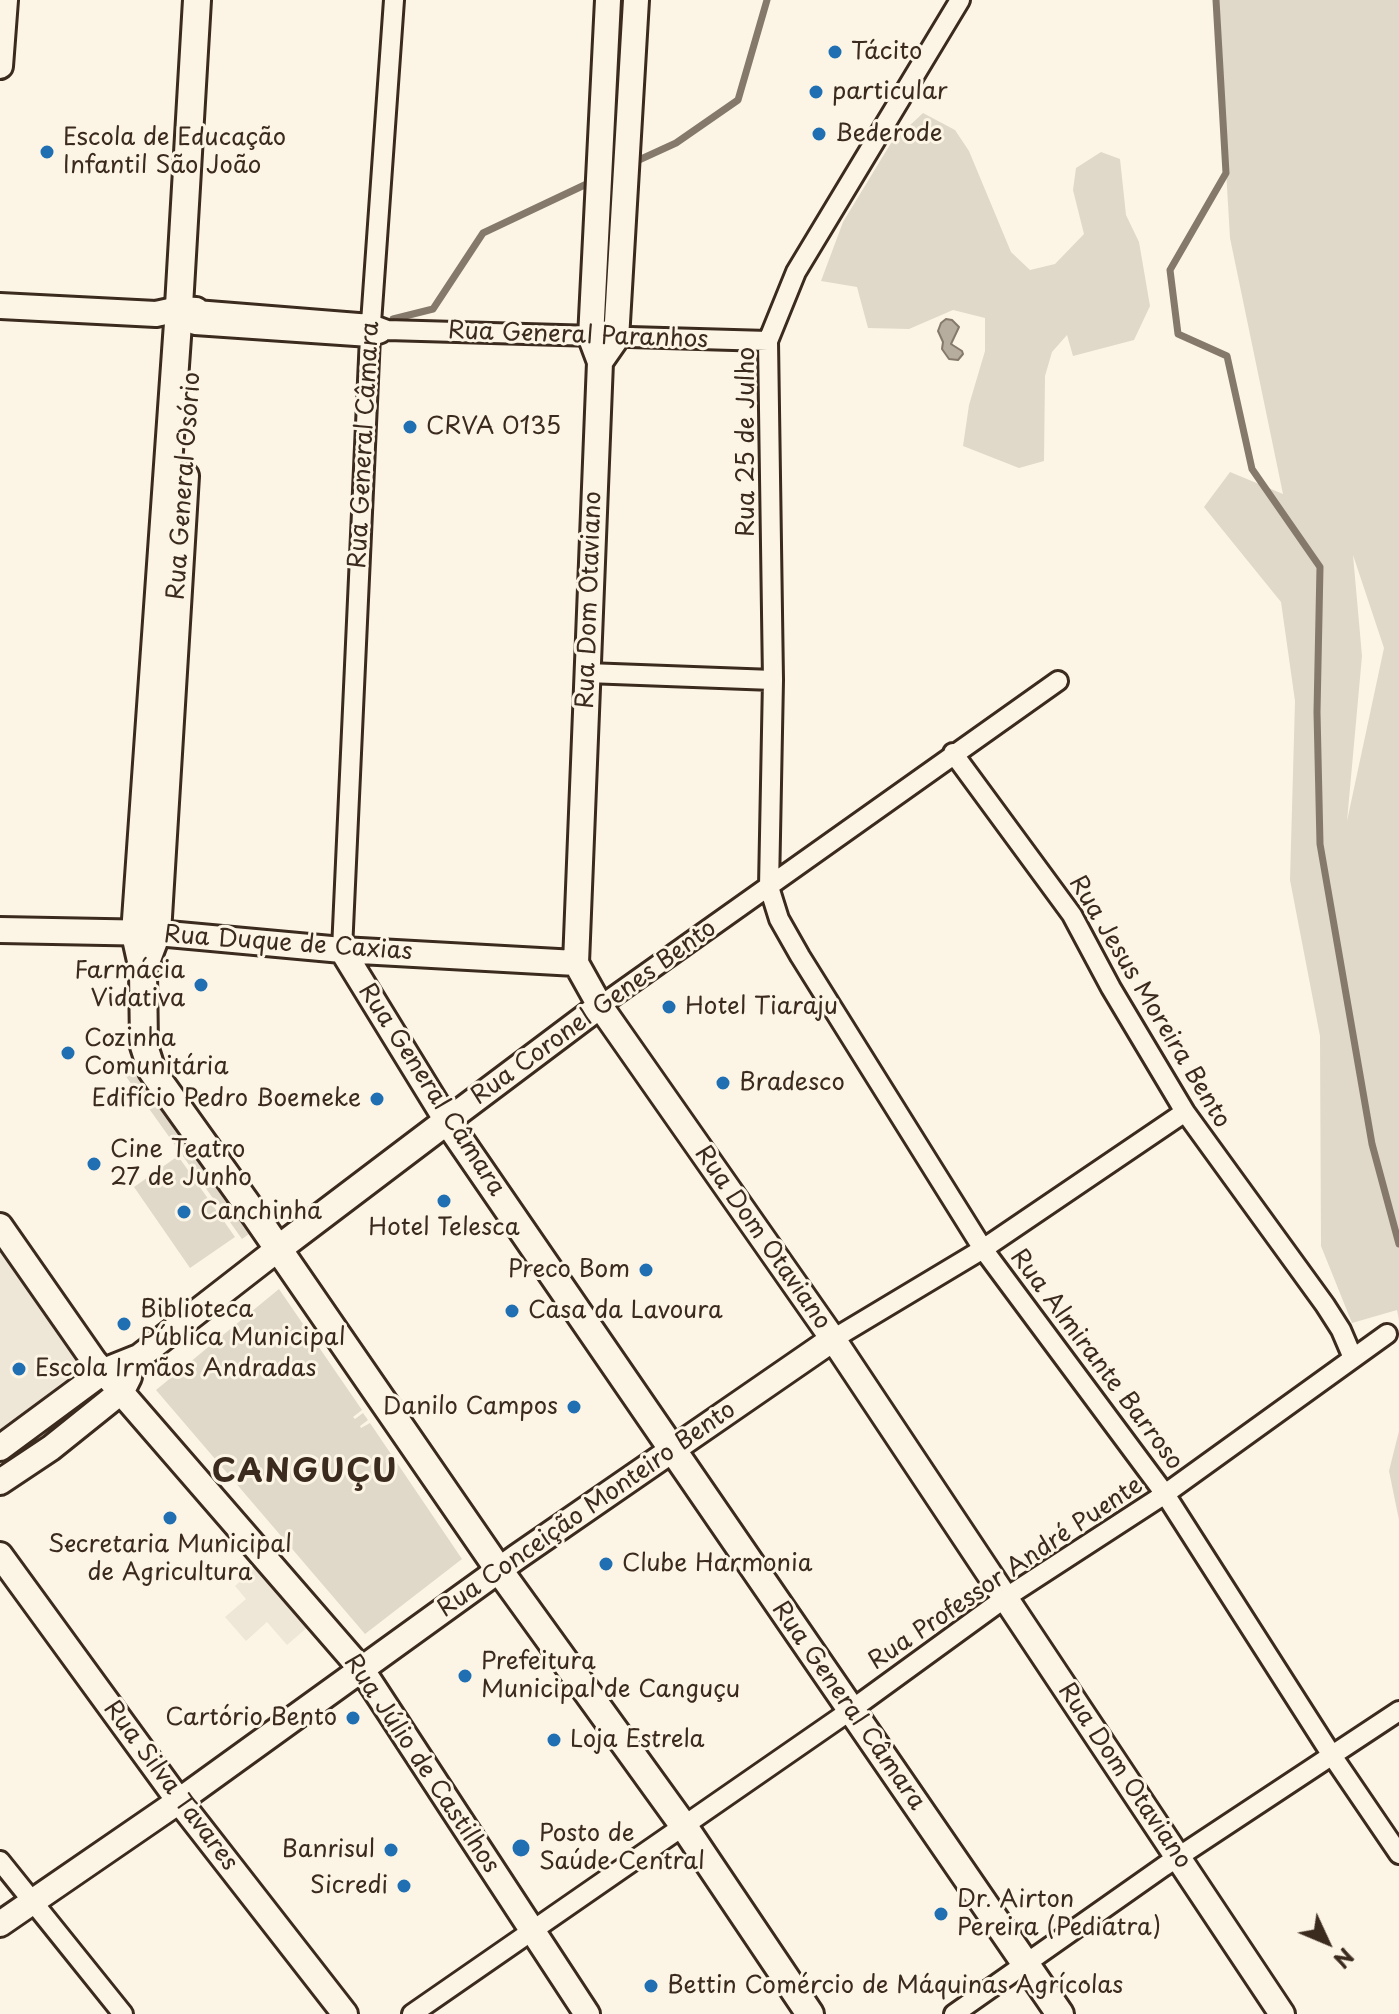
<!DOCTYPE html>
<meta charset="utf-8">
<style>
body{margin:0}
#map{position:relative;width:1399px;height:2014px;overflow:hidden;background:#fcf5e5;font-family:"Playpen Sans",sans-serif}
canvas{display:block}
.north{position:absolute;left:1287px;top:1902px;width:80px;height:80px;-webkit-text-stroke:6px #fcf5e5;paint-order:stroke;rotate:134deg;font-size:22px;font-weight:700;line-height:32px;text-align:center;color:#3b2a1e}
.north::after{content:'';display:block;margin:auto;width:28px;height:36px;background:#3b2a1e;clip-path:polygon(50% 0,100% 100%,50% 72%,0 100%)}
</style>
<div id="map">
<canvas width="1399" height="2014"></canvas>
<div class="north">N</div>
</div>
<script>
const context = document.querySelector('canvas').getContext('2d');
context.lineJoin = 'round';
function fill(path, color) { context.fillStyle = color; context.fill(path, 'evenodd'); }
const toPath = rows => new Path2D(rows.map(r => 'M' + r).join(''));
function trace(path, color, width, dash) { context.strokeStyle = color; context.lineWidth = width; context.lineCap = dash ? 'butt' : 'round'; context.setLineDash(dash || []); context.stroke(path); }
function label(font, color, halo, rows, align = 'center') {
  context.font = font + ' "Playpen Sans",sans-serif'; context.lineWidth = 6; context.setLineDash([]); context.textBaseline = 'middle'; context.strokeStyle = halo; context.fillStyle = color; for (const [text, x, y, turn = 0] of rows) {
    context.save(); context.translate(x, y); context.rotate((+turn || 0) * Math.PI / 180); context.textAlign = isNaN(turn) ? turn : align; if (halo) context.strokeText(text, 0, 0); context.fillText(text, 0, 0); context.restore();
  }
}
fill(toPath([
 [0,1237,85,1367,0,1432],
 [257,1566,310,1625,287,1645,267,1622,246,1641,225,1617,246,1599,235,1586]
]), '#eee6d6');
fill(toPath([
 [1216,0,1399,0,1399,1321,1397,1310,1352,1323,1321,1246,1320,1036,1290,880,1295,701,1281,602,1204,507,1230,472,1283,494,1230,238],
 [1353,555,1384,648,1347,821,1362,656],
 [923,113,955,130,969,151,1011,252,1030,270,1055,264,1084,234,1073,190,1076,168,1101,152,1120,159,1126,215,1139,242,1150,306,1134,340,1073,356,1067,335,1052,352,1045,376,1044,461,1019,468,963,446,969,405,985,351,985,318,953,310,909,329,868,328,857,287,821,281,843,222,891,143],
 [129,1066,182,1138,249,1234,242,1239,125,1075,126,1067],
 [178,1156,235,1237,190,1268,134,1187],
 [279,1289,362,1410,353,1417,355,1419,363,1413,368,1420,360,1426,361,1428,370,1423,462,1559,365,1634,156,1390],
 [1399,1431,1399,1520,1389,1471]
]), '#e0d8c8');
const water = toPath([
 [946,319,952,320,959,327,951,344,962,351,963,354,958,360,949,359,942,349,943,342,938,331,941,323,946,319]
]);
fill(water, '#b7ad9e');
trace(water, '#85796b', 2);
trace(toPath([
 [1216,0,1226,173,1170,270,1178,334,1227,356,1252,469,1320,567,1317,712,1320,844,1372,1144,1399,1244],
 [604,176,676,143,738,100,767,0],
 [393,319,433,309,483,233,593,181]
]), '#85796b', 7);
const minor = toPath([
 [960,0,796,272,768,341,773,680,769,887,779,919,800,956,983,1249,1165,1494,1331,1754,1399,1854],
 [196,310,371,324,387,330,768,341],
 [195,325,370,337,381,333],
 [587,673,773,680],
 [953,753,1072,915,1111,988,1185,1112,1325,1305,1341,1330,1353,1358],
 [342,950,370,337,394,0],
 [600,1006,1058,681],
 [833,1339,983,1249,1185,1112],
 [0,1861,123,2014],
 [412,2014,851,1710,1005,1598,1165,1494,1387,1334],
 [954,2014,1163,1867,1399,1711]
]);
const tertiary = toPath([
 [608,0,591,338,600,362,576,963,600,1006,833,1339,1282,2014],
 [0,66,5,0],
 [0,306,156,314,179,309,196,310],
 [600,362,616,339,636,0],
 [0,930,157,933,342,950,576,963],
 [342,950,447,1121,600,1006],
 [0,1226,94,1361,362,1670,587,2014],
 [0,1448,104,1371,139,1357,278,1249],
 [0,1482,51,1448,122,1391,129,1377],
 [0,1555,179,1801,345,2014],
 [0,1924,179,1801,517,1557,833,1339]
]);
const secondary = toPath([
 [197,0,178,323,135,934,143,970,144,1046,152,1071,257,1218,499,1570,683,1825,810,2014],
 [143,970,157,933,185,476],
 [278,1249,447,1121,1060,2014]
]);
trace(minor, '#3b2a1e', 24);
trace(tertiary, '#3b2a1e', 30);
trace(secondary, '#3b2a1e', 32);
trace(minor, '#fcf5e5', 18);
trace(tertiary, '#fcf5e5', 24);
trace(secondary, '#fcf5e5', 26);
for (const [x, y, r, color] of [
 [835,52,8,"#1f6fb2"],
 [816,92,8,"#1f6fb2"],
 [819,134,8,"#1f6fb2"],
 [47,152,8,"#1f6fb2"],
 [410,427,8,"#1f6fb2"],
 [201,985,8,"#1f6fb2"],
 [669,1007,8,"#1f6fb2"],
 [68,1053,8,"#1f6fb2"],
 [723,1083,8,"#1f6fb2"],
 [377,1099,8,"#1f6fb2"],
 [94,1164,8,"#1f6fb2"],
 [444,1201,8,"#1f6fb2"],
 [184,1212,8,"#1f6fb2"],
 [646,1270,8,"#1f6fb2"],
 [512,1311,8,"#1f6fb2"],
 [124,1324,8,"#1f6fb2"],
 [19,1369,8,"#1f6fb2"],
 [574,1407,8,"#1f6fb2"],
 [170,1518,8,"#1f6fb2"],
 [606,1564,8,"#1f6fb2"],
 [465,1676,8,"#1f6fb2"],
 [353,1718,8,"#1f6fb2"],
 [554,1740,8,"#1f6fb2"],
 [521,1848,10,"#1f6fb2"],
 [391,1850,8,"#1f6fb2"],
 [404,1886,8,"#1f6fb2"],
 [941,1914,8,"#1f6fb2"],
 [651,1986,8,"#1f6fb2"]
]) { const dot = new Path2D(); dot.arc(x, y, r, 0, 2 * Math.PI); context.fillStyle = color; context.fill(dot); trace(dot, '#fcf5e5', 3); }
label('24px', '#3b2a1e', '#fcf5e5', [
 ["Tácito",851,52],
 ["particular",832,92],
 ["Bederode",835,134],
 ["Escola de Educação",63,138],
 ["Infantil São João",63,166],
 ["CRVA 0135",426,427],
 ["Farmácia",185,971,"right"],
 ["Vidativa",185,999,"right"],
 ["Hotel Tiaraju",685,1007],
 ["Cozinha",84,1039],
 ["Comunitária",84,1067],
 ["Bradesco",739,1083],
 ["Edifício Pedro Boemeke",361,1099,"right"],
 ["Cine Teatro",110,1150],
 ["27 de Junho",110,1178],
 ["Canchinha",200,1212],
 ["Hotel Telesca",444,1228,"center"],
 ["Preco Bom",630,1270,"right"],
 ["Biblioteca",140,1310],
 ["Pública Municipal",140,1338],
 ["Casa da Lavoura",528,1311],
 ["Escola Irmãos Andradas",35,1369],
 ["Danilo Campos",558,1407,"right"],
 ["Secretaria Municipal",170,1545,"center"],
 ["de Agricultura",170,1573,"center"],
 ["Clube Harmonia",622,1564],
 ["Prefeitura",481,1662],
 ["Municipal de Canguçu",481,1690],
 ["Cartório Bento",337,1718,"right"],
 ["Loja Estrela",570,1740],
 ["Posto de",539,1834],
 ["Saúde Central",539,1862],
 ["Banrisul",375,1850,"right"],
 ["Sicredi",388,1886,"right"],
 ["Dr. Airton",957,1900],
 ["Pereira (Pediatra)",957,1928],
 ["Bettin Comércio de Máquinas Agrícolas",667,1986]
], 'left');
label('24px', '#3b2a1e', '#fcf5e5', [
 ["Rua General Paranhos",578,336,2],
 ["Rua 25 de Julho",747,442,-90],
 ["Rua General Câmara",365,445,-87],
 ["Rua General Osório",185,486,-86],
 ["Rua Dom Otaviano",590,600,-88],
 ["Rua Duque de Caxias",288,944,4],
 ["Rua Jesus Moreira Bento",1149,1002,59],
 ["Rua Coronel Genes Bento",594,1013,-36],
 ["Rua General Câmara",431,1090,57],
 ["Rua Dom Otaviano",762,1238,55],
 ["Rua Almirante Barroso",1096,1360,53],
 ["Rua Conceição Monteiro Bento",587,1510,-35],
 ["Rua Professor André Puente",1006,1574,-34],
 ["Rua General Câmara",848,1706,55],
 ["Rua Júlio de Castilhos",421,1764,56],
 ["Rua Dom Otaviano",1124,1776,56],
 ["Rua Silva Tavares",170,1786,53]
]);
context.letterSpacing = '2px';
label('bold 32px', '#3b2a1e', '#fcf5e5', [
 ["CANGUÇU",305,1473]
]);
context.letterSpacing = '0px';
</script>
